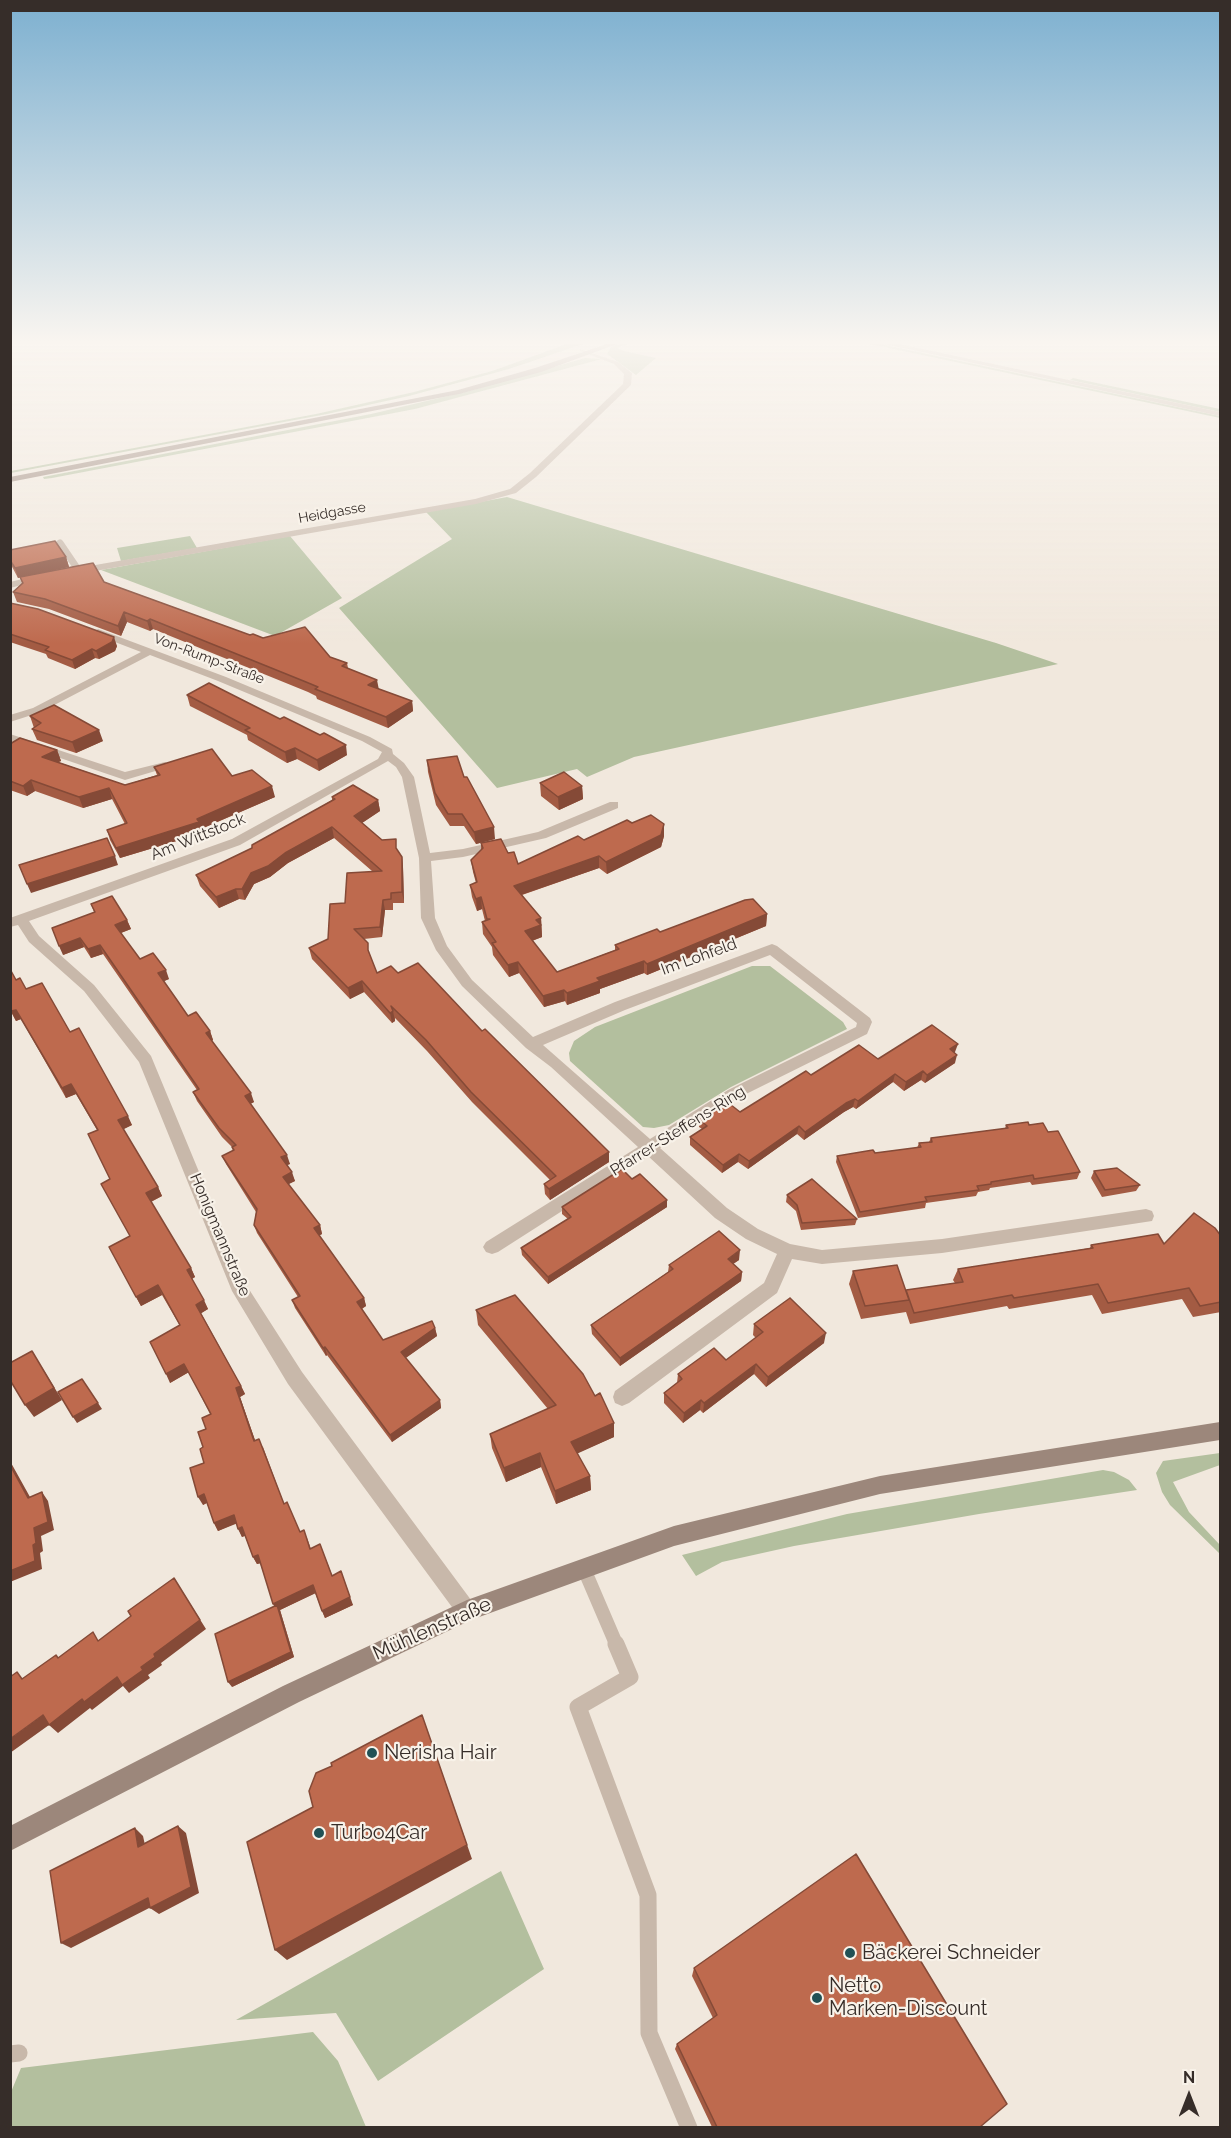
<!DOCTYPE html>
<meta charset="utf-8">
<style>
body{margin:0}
#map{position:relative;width:1231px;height:2138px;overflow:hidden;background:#f1e8dd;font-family:Raleway,sans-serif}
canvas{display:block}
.frame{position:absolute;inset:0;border:12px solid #362d29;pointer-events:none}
.north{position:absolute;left:1159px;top:2066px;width:60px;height:60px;-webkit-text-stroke:4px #f8f2e9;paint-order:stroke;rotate:0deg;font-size:16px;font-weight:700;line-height:24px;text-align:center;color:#362d29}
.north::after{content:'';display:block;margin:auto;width:21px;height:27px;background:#362d29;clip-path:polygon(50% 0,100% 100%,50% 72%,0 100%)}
</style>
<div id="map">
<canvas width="1231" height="2138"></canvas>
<div class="frame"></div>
<div class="north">N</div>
</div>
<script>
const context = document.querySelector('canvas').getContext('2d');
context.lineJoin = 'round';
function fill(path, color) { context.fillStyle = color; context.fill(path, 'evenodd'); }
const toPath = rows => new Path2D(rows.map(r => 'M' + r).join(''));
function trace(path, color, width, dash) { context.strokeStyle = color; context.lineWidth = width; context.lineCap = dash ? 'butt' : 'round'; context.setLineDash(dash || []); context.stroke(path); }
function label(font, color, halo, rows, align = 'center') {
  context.font = font + ' Raleway,sans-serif'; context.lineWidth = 4.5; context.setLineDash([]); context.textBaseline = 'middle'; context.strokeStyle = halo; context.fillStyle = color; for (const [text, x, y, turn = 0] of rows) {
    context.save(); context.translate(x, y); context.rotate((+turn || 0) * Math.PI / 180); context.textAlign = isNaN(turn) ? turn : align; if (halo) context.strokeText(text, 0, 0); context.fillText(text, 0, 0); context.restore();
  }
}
fill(toPath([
 [567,344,583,344,509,369,409,396,327,414,11,473,11,471,316,414,414,392,492,371],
 [619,344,627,344,617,348,624,351,656,358,636,375,607,354,611,347],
 [870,344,880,344,1220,416,1220,418],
 [585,358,602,359,415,409,52,478,44,479,43,477,371,414,469,391],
 [1073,378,1220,409,1220,412,1070,380],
 [507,497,996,643,1058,664,634,757,587,777,577,769,497,788,339,608,452,539,426,512],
 [190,536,197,548,121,561,117,548],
 [290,536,342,598,275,636,101,570],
 [752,966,770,966,843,1022,847,1029,731,1087,669,1125,654,1128,643,1127,570,1061,569,1053,574,1041,595,1027],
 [1220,1453,1220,1465,1173,1482,1189,1512,1220,1545,1220,1554,1170,1505,1162,1492,1156,1473,1163,1461],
 [1103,1470,1114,1472,1129,1480,1137,1490,979,1514,794,1546,722,1562,696,1576,682,1555,847,1514],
 [501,1871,544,1969,378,2081,336,2013,236,2020],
 [313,2032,338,2061,366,2127,11,2127,11,2092,21,2068]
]), '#b3bf9e');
trace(toPath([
 [60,543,79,571]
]), '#c8b8aa', 7);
trace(toPath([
 [584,1569,617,1646]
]), '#c8b8aa', 14);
trace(toPath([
 [616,1644,630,1677,578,1707,648,1895,649,2033,689,2128],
 [10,2054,19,2053]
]), '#c8b8aa', 17);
fill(toPath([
 [885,344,899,344,1220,412,1220,416,885,344],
 [580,349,618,362,632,373,631,385,536,477,516,493,476,504,78,574,73,571,78,568,475,499,510,489,530,473,623,384,624,374,614,364,580,351,580,349],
 [39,575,44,578,42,580,10,588,10,582,39,575],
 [98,629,226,677,370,737,392,749,393,754,404,763,414,777,430,853,463,849,538,832,610,802,618,802,618,808,546,838,463,857,431,861,435,918,447,946,472,980,533,1037,615,1002,772,944,777,946,870,1018,872,1022,867,1034,738,1098,660,1148,727,1208,758,1229,790,1244,822,1250,942,1239,1146,1209,1152,1211,1154,1216,1152,1221,942,1253,822,1264,792,1259,777,1293,629,1403,622,1406,615,1403,613,1397,615,1391,764,1283,777,1254,746,1239,715,1218,648,1156,498,1252,492,1254,486,1252,483,1247,486,1242,638,1147,551,1067,526,1048,462,986,436,950,421,918,419,858,402,777,396,767,388,761,240,845,29,921,39,936,94,985,151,1056,245,1283,302,1372,474,1604,478,1611,474,1618,467,1622,460,1618,288,1384,232,1291,139,1062,84,991,29,942,18,925,10,927,10,918,232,839,378,759,382,752,362,741,218,681,150,655,41,712,10,722,10,715,33,708,141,652,94,634,93,632,98,629],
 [770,955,857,1023,856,1027,728,1090,650,1139,543,1045,625,1010,770,955],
 [10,734,125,772,165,762,171,765,169,767,125,780,10,741,10,734]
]), '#c8b8aa');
fill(toPath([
 [607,344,617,344,541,372,459,394,10,482,10,477,458,390,535,368,607,344],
 [1220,1422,1220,1440,880,1494,674,1546,471,1620,299,1702,10,1851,10,1826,283,1686,467,1600,674,1526,880,1476,1220,1422]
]), '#9c877b');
fill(toPath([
 [10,550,66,557,69,567,33,575,104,582,250,635,330,657,347,663,348,668,379,689,412,701,413,711,388,728,317,699,316,696,308,692,153,629,150,631,127,622,121,636,49,609,17,602,13,592,22,583,20,577,18,578,10,563],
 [10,603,117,646,115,651,99,659,95,658,75,669,48,658,46,654,10,642],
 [187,695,280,719,320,735,347,755,319,771,297,759,287,763,248,740,247,735,190,706],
 [30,716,103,741,76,753,37,740,32,729,34,728],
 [10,744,57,750,61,761,58,762,125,785,157,775,154,767,232,776,275,797,201,829,203,833,120,858,110,840,107,830,125,824,112,799,83,808,35,791,27,796,10,790],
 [427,760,464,777,495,839,476,844,464,826,450,826,436,805,428,772],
 [540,783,582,786,583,799,559,810,541,796],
 [332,797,378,800,380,811,362,823,382,840,398,851,402,857,403,867,404,903,393,903,393,910,385,910,382,937,364,939,377,973,398,973,482,1031,609,1162,550,1200,545,1194,544,1184,550,1180,472,1102,427,1051,395,1018,395,1021,392,1023,364,992,350,999,312,959,309,948,328,939,345,903,372,871,334,838,288,863,270,877,254,884,245,900,239,899,219,908,200,886,196,875,252,848,332,800],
 [632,823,664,824,664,836,661,847,607,874,599,868,522,895,541,918,542,937,532,941,557,972,615,950,615,945,660,932,767,914,766,926,647,975,644,973,600,989,600,993,567,1005,565,1001,544,1007,519,973,509,977,493,955,492,947,483,934,482,922,485,921,482,909,477,911,472,897,470,885,476,883,473,872,471,860,481,850,481,843,508,853,518,864,584,840],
 [91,904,127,920,131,929,121,933,140,959,169,979,164,981,188,1016,210,1031,213,1040,212,1041,254,1102,250,1104,290,1164,287,1165,295,1181,288,1184,320,1225,322,1234,319,1235,364,1298,366,1306,362,1309,383,1340,435,1328,437,1336,405,1358,440,1400,441,1408,392,1442,327,1355,326,1356,295,1308,292,1300,298,1297,257,1233,254,1225,256,1212,226,1164,222,1156,233,1151,232,1147,222,1137,197,1101,193,1092,197,1090,103,954,91,958,84,947,63,955,94,912],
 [16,980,70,1032,132,1125,123,1129,158,1187,162,1196,151,1202,191,1268,195,1277,192,1279,208,1309,201,1313,241,1386,245,1394,240,1397,255,1440,263,1447,284,1504,300,1532,307,1538,311,1549,320,1544,332,1575,353,1605,325,1618,315,1593,280,1610,294,1657,232,1687,275,1607,260,1563,257,1564,253,1557,245,1536,242,1537,236,1523,218,1531,214,1523,207,1503,203,1505,204,1463,203,1447,206,1429,210,1414,189,1372,170,1383,180,1326,162,1295,141,1306,109,1247,130,1237,110,1180,97,1130,76,1094,66,1098,21,1019,16,1021,10,1010],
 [955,1052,955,1063,925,1083,921,1080,904,1091,893,1082,856,1109,853,1107,844,1112,804,1140,797,1134,748,1169,738,1162,722,1173,690,1145,690,1137,702,1129,699,1127,699,1119,740,1112,811,1075,878,1059],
 [1006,1125,1029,1125,1048,1132,1080,1172,1077,1179,1032,1185,1030,1182,990,1188,989,1190,978,1192,976,1196,926,1203,925,1208,858,1218,836,1162,837,1156,875,1153,917,1148,919,1143,929,1142,931,1138,1005,1129],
 [1094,1171,1140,1185,1136,1191,1102,1197,1091,1178],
 [632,1179,667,1200,667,1207,548,1284,522,1255,521,1248,568,1219,562,1214,562,1207],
 [787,1195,857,1219,855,1225,801,1230,796,1211,786,1202],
 [1221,1236,1221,1312,1193,1317,1182,1299,1102,1314,1092,1295,1009,1309,1007,1306,910,1324,906,1312,861,1319,849,1284,853,1271,906,1290,955,1283,953,1280,958,1269,1090,1248,1091,1245,1164,1244],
 [739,1260,733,1264,742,1272,741,1281,620,1366,592,1334,591,1325,668,1272,669,1265],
 [476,1310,595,1396,614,1423,614,1437,577,1453,590,1476,591,1490,556,1504,541,1467,506,1482,492,1448,490,1434,548,1409,478,1325],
 [754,1324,824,1343,766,1387,754,1374,703,1413,700,1410,683,1423,664,1403,664,1393,677,1383,678,1374,726,1360,756,1338,753,1335],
 [694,1968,980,2127,712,2127,675,2049,677,2044,713,2018,692,1976]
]), '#a35b43');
fill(toPath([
 [66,557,69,567,18,578,15,568],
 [124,612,127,622,121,636,118,626],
 [150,619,153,629,150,631,147,621],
 [114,637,117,646,115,651,99,659,96,651],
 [92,649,95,658,75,669,72,660],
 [377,680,379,690,368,685],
 [412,701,413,711,388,728,386,717],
 [99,730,103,741,76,753,72,742],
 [346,745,347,755,319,771,317,760],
 [295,748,297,759,287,763,285,752],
 [57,750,61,761,47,767,42,757],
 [31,780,35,791,27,796,23,786],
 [272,786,275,797,201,829,203,833,120,858,116,848,197,819],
 [582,786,583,799,559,810,558,797],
 [109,788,112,799,83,808,79,797],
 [378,800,380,811,356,827,354,816],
 [664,824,664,836,661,847,607,874,606,862],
 [332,827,334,838,288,863,270,877,254,884,245,900,242,889,251,873,285,853],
 [494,827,495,839,476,844,474,832],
 [115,856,118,865,31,893,27,884],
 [599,856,599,868,515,897,514,886],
 [402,857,403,867,404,903,402,892],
 [236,889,239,899,219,908,216,897],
 [481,897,482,909,477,911,476,899],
 [383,900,385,910,382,937,380,927],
 [767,914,766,926,647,975,647,964],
 [541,918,542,937,526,943,525,931,536,920],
 [127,920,131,929,118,934,115,925],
 [80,938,84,947,63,955,59,946],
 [100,945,103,954,91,958,88,949],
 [644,961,644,973,600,989,600,993,567,1005,567,993,597,978],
 [518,962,519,973,509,977,508,965],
 [166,970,169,979,162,982,158,973],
 [362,981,364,992,350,999,348,988],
 [564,990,565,1001,544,1007,543,996],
 [16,1010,21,1019,16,1021,11,1011],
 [393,1011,395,1021,392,1023,390,1013],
 [210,1031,213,1040,209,1042,206,1033],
 [958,1044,955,1052,948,1057,950,1049],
 [957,1055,955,1063,925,1083,927,1075],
 [923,1071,921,1080,904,1091,906,1082],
 [895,1074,893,1082,856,1109,858,1101],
 [71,1084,76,1094,66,1098,62,1088],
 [251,1093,254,1102,248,1105,245,1096],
 [855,1099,853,1107,844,1112,804,1140,805,1132,846,1103],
 [128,1116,132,1125,122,1130,118,1120],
 [799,1126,797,1134,748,1169,749,1161],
 [609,1152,609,1162,550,1200,549,1189],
 [739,1154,738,1162,722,1173,723,1165],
 [287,1155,290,1164,284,1166,281,1157],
 [292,1172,295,1181,285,1186,283,1177],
 [158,1187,162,1196,150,1202,146,1193],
 [667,1200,667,1207,548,1284,548,1277],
 [320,1225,322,1234,317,1237,314,1228],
 [740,1250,739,1260,727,1268,728,1259],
 [191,1268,195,1277,191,1279,187,1270],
 [742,1272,741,1281,620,1366,620,1358],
 [158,1285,162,1295,141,1306,136,1297],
 [364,1298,366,1306,359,1310,357,1302],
 [204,1300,208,1309,200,1314,196,1305],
 [435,1328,437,1336,403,1360,401,1352],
 [826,1333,824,1343,766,1387,768,1377],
 [325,1347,327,1355,326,1356,323,1348],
 [32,1351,62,1400,34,1417,25,1405],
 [184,1364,189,1372,170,1383,166,1374],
 [756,1364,754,1374,703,1413,704,1403],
 [241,1386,245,1394,240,1397,258,1449,254,1441,236,1388],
 [440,1400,441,1408,392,1442,390,1435],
 [701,1400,700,1410,683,1423,684,1413],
 [98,1403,102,1409,77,1423,73,1417],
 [614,1423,614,1437,572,1456,571,1442],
 [540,1453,541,1467,506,1482,504,1468],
 [10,1461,35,1506,28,1498,10,1465],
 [590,1476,591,1490,556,1504,555,1491],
 [42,1492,48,1501,54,1530,41,1536,43,1551,40,1553,42,1569,10,1582,10,1571,33,1545,34,1528],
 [204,1494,208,1502,203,1505,198,1497],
 [234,1515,238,1523,218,1531,214,1523],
 [242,1527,246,1535,242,1537,238,1529],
 [258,1555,262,1563,257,1564,253,1557],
 [341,1571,353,1605,325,1618,322,1611],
 [174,1578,206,1629,161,1663,162,1665,148,1675,150,1678,129,1693,123,1686,92,1710,90,1708,58,1733,49,1725,10,1753,10,1739,43,1715,82,1699,117,1677,141,1667,154,1654],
 [313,1585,316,1593,280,1610,294,1657,232,1687,228,1682,277,1611,273,1604],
 [422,1715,472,1859,287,1960,275,1950],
 [178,1826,186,1833,199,1893,159,1914,150,1908],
 [135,1828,143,1836,147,1854,138,1847],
 [148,1898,157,1904,71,1948,61,1943]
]), '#854a37');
const building = toPath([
 [55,541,66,557,15,568,10,560,10,550,55,541],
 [93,563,104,582,250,635,253,634,263,638,305,627,330,657,347,663,342,666,377,680,368,685,412,701,386,717,315,689,318,687,306,682,150,619,147,621,124,612,118,626,45,599,13,592,23,583,20,577,93,563],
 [10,603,38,609,114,637,112,642,96,651,92,649,72,660,45,650,49,647,10,634,10,603],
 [209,683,280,719,284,717,320,735,324,733,346,745,317,760,295,748,285,752,245,730,250,728,187,695,209,683],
 [54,705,99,730,72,742,32,729,41,723,30,716,54,705],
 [20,738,57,750,42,757,125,785,160,775,154,767,212,749,232,776,252,770,272,786,197,819,199,822,116,848,107,830,127,823,109,788,79,797,31,780,23,786,10,781,10,744,20,738],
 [457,756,464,777,467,777,494,827,474,832,462,814,448,814,435,793,427,760,457,756],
 [564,772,582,786,558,797,540,783,564,772],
 [353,785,378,800,354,816,382,840,396,839,396,848,402,857,402,892,391,893,391,899,383,900,380,927,354,929,368,943,368,950,377,973,391,966,398,973,418,963,482,1031,485,1029,609,1152,549,1189,544,1184,556,1176,471,1092,426,1040,391,1006,393,1011,390,1013,362,981,348,988,309,948,328,939,330,904,345,903,347,873,382,871,332,827,285,853,268,866,251,873,242,889,236,889,216,897,196,875,252,848,252,845,335,799,332,797,353,785],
 [651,815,664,824,661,835,606,862,599,856,514,886,541,918,536,920,541,925,525,931,557,972,619,949,615,945,657,929,660,932,745,900,753,899,767,914,647,964,644,961,597,978,600,981,567,993,564,990,543,996,518,962,508,965,492,943,496,942,482,922,490,919,487,919,481,897,476,899,470,885,477,882,471,860,483,848,481,843,501,839,508,853,514,852,518,864,578,836,584,840,627,820,632,823,651,815],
 [107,838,115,856,27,884,19,865,107,838],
 [112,896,127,920,115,925,140,959,153,953,166,970,158,973,177,1000,188,1016,196,1012,210,1031,206,1033,251,1093,245,1096,287,1155,281,1157,292,1172,283,1177,320,1225,314,1228,364,1298,357,1302,383,1340,432,1321,435,1328,401,1352,440,1400,390,1435,325,1347,323,1348,292,1300,300,1296,254,1225,257,1209,222,1156,234,1150,232,1147,236,1145,219,1128,193,1092,199,1089,100,945,88,949,80,938,59,946,52,928,95,912,91,904,112,896],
 [10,969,16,980,20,978,26,989,42,983,70,1032,79,1028,128,1116,118,1120,158,1187,146,1193,191,1268,187,1270,204,1300,196,1305,241,1386,236,1388,254,1441,259,1439,284,1504,287,1502,300,1532,304,1530,310,1549,320,1544,332,1576,341,1571,350,1597,322,1611,313,1585,273,1604,258,1555,253,1557,242,1527,238,1529,234,1515,214,1523,204,1494,198,1497,190,1468,204,1463,200,1449,203,1447,198,1432,206,1429,202,1418,211,1414,184,1364,166,1374,150,1342,180,1325,158,1285,136,1297,109,1247,130,1236,101,1184,110,1179,88,1134,98,1130,71,1084,62,1088,16,1010,11,1011,10,1010,10,969],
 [932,1025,958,1044,950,1049,957,1055,927,1075,923,1071,906,1082,895,1074,858,1101,855,1099,846,1103,805,1132,799,1126,749,1161,739,1154,723,1165,690,1137,707,1126,699,1119,726,1101,740,1112,806,1071,811,1075,859,1045,878,1059,932,1025],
 [1028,1122,1029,1125,1043,1123,1048,1132,1058,1131,1080,1172,1034,1179,1033,1175,991,1182,991,1184,977,1186,979,1190,925,1197,927,1201,860,1212,837,1156,873,1150,875,1153,921,1147,919,1143,932,1142,931,1138,1008,1128,1006,1125,1028,1122],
 [1117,1168,1140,1185,1105,1190,1094,1171,1117,1168],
 [622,1169,632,1179,640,1174,667,1200,548,1277,521,1248,571,1217,562,1207,622,1169],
 [812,1179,857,1219,802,1223,797,1205,787,1195,812,1179],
 [1194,1213,1215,1228,1221,1236,1221,1302,1200,1306,1189,1288,1108,1303,1098,1284,1014,1298,1012,1295,914,1313,906,1290,963,1282,958,1269,1093,1248,1091,1245,1158,1234,1164,1244,1194,1213],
 [719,1231,740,1250,728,1259,742,1272,620,1358,591,1325,673,1269,669,1265,719,1231],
 [897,1265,909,1300,865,1306,853,1271,897,1265],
 [515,1295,583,1374,595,1396,600,1393,614,1423,571,1442,590,1476,555,1491,540,1453,504,1468,490,1434,556,1405,476,1310,515,1295],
 [790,1298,826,1333,768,1377,756,1364,704,1403,701,1400,684,1413,664,1393,682,1379,678,1374,714,1348,726,1360,763,1332,754,1324,790,1298],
 [32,1351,54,1388,25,1405,10,1380,10,1363,32,1351],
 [82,1379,98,1403,73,1417,58,1392,82,1379],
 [10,1465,28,1498,42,1492,48,1522,34,1528,36,1543,33,1545,35,1561,10,1571,10,1465],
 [174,1578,200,1620,154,1654,155,1657,141,1667,143,1670,122,1685,117,1677,84,1702,82,1699,49,1725,43,1715,10,1739,10,1677,17,1672,22,1679,56,1655,58,1658,93,1632,98,1641,131,1616,128,1611,174,1578],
 [277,1605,291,1652,228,1682,215,1634,277,1605],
 [422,1715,467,1845,275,1950,247,1842,313,1807,309,1791,316,1773,332,1766,331,1763,422,1715],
 [178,1826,191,1887,150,1908,148,1898,61,1943,50,1871,135,1828,138,1847,178,1826],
 [856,1854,1007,2104,980,2127,717,2127,677,2044,717,2015,694,1968,856,1854]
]);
fill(building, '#be6a4e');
trace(building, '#854a37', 1.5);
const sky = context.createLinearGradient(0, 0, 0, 644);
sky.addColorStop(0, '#7db0d0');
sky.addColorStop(0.53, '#f9f5f0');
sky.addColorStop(1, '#f9f5f000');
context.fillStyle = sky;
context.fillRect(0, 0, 1231, 644);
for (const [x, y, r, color] of [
 [372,1753,6,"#215155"],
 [319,1833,6,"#215155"],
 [850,1953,6,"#215155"],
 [817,1998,6,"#215155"]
]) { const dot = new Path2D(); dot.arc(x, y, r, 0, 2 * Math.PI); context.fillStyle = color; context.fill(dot); trace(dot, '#f8f2e9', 2); }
label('14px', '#362d29', '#f8f2e9', [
 ["Heidgasse",332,513,-10],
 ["Von-Rump-Straße",209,659,21]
]);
label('16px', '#362d29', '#f8f2e9', [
 ["Am Wittstock",198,837,-22],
 ["Im Lohfeld",699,957,-20],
 ["Pfarrer-Steffens-Ring",678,1131,-32],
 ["Honigmannstraße",220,1235,67]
]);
label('20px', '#362d29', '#f8f2e9', [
 ["Mühlenstraße",432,1629,-24]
]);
label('20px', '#362d29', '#f8f2e9', [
 ["Nerisha Hair",384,1753],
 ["Turbo4Car",331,1833],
 ["Bäckerei Schneider",862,1953],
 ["Netto",829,1986],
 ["Marken-Discount",829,2009]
], 'left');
</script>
